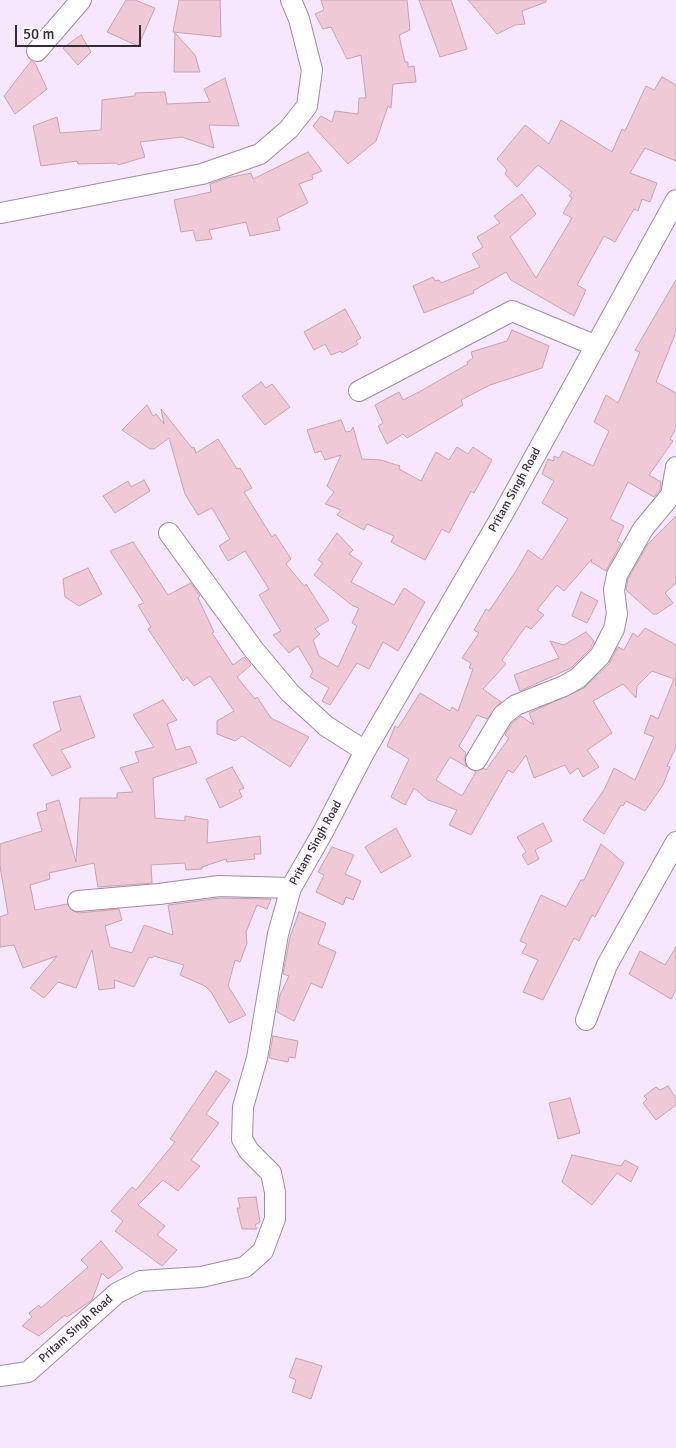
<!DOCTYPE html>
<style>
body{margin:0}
#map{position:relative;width:676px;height:1448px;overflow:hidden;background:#f6e6fe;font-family:Signika,sans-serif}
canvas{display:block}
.scale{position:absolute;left:15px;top:25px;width:126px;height:22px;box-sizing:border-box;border:2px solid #332b37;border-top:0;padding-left:6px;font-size:15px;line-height:18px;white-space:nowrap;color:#332b37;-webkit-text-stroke:4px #fcf8fe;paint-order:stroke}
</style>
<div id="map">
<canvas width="676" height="1448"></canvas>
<div class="scale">50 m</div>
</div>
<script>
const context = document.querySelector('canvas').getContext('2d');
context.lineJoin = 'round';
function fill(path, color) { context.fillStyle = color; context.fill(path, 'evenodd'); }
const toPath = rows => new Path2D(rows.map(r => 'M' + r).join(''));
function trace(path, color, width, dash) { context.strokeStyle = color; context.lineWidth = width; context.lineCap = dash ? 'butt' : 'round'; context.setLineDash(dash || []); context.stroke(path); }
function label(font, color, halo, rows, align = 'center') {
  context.font = font + ' Signika,sans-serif'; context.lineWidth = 4.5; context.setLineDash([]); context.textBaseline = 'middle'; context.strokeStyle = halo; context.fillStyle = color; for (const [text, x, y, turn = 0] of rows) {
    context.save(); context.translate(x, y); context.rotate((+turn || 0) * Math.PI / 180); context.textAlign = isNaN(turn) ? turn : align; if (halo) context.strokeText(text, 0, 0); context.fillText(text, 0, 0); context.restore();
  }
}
const building = toPath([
 [126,0,135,0,155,8,138,46,107,32,126,0],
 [179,0,220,0,221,37,173,32,179,0],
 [321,0,407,0,410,30,399,35,405,62,408,62,408,67,414,66,416,82,393,84,391,108,388,106,376,141,348,164,313,126,321,116,332,122,335,111,358,114,359,98,366,98,361,55,347,59,331,27,323,29,315,14,324,10,321,0],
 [419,0,451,0,467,49,440,57,419,0],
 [468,0,546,0,546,2,522,11,525,24,515,25,497,34,468,0],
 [175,33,195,55,200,72,174,72,175,33],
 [81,35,91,52,78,65,63,48,81,35],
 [31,61,35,63,47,89,15,114,4,96,31,61],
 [662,77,676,85,676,161,645,148,630,173,657,183,650,202,642,199,638,211,634,209,615,242,604,236,577,285,586,290,574,316,511,280,506,272,473,291,474,293,424,313,413,286,433,277,435,281,439,280,441,283,480,267,472,254,483,247,477,237,500,223,494,216,522,194,536,214,510,237,536,278,572,218,563,213,572,198,569,196,572,192,538,165,517,187,505,174,507,170,497,159,525,125,549,144,561,120,612,152,622,129,625,131,646,86,654,90,662,77],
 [225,78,239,126,209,125,214,148,182,137,140,142,145,157,118,165,117,163,78,164,77,161,41,166,33,126,57,117,60,133,101,130,102,100,135,96,135,93,165,92,167,104,210,102,204,89,225,78],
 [308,152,322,171,312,175,313,179,299,184,308,203,277,218,280,230,250,236,246,222,209,230,212,239,196,241,193,230,181,232,174,200,211,192,210,184,227,178,251,173,253,179,308,152],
 [676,280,676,332,656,382,676,393,676,429,670,439,673,441,649,475,661,482,660,490,654,497,628,482,610,519,624,526,617,541,621,543,606,571,591,562,592,559,564,591,557,585,537,610,544,615,531,629,526,626,502,660,506,664,483,689,501,702,487,719,477,715,459,746,466,753,464,760,467,767,450,757,436,780,462,796,476,772,474,771,484,768,486,770,509,738,505,735,512,723,521,716,534,725,529,713,584,688,609,664,618,647,624,650,633,633,638,637,645,628,676,645,676,747,667,766,670,767,663,785,645,811,626,801,623,806,621,805,604,834,583,820,604,790,614,768,635,780,654,737,644,733,651,715,658,719,674,679,652,671,637,686,636,698,623,684,593,701,612,733,587,750,599,767,583,777,578,768,570,774,565,765,534,778,526,755,513,773,508,770,471,835,449,825,457,810,428,800,414,788,405,805,391,797,409,759,387,746,395,726,398,728,420,693,450,711,452,707,458,711,473,669,469,668,471,663,462,658,479,633,474,630,486,609,489,611,516,571,528,550,542,560,568,519,542,503,554,481,542,474,548,459,554,461,554,456,559,458,563,451,593,466,609,431,594,422,606,395,618,403,640,352,635,350,676,280],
 [345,309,361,338,356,341,358,344,342,353,341,351,331,355,325,344,314,350,304,332,345,309],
 [512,330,549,346,542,368,490,385,461,400,463,405,407,438,403,434,387,444,378,426,383,423,375,405,399,392,403,400,419,392,468,364,467,362,473,358,471,352,507,341,512,330],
 [261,382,266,388,272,384,290,407,265,425,242,396,261,382],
 [147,405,153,416,156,414,164,424,161,409,192,448,194,447,196,453,218,439,237,469,240,468,252,488,244,492,272,537,275,534,291,559,286,564,304,586,306,584,329,620,315,629,320,634,313,640,319,656,338,667,357,626,352,623,359,608,353,606,314,575,323,563,318,560,337,533,353,550,349,554,362,563,351,582,394,605,404,588,425,602,398,651,383,642,369,669,357,663,330,705,322,701,329,688,310,677,313,671,298,646,289,653,273,635,281,631,259,595,269,589,245,551,228,561,219,546,230,539,212,508,198,515,185,494,169,438,154,449,150,449,122,430,147,405],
 [341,420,346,432,351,431,353,427,362,459,381,460,400,466,399,469,421,481,436,452,449,460,457,447,468,454,473,447,492,460,474,493,471,491,449,533,442,529,425,560,391,542,394,536,367,524,364,530,337,515,341,510,325,504,334,492,327,486,341,455,325,460,321,451,315,453,307,430,341,420],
 [144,480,150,491,115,513,103,496,128,481,131,487,144,480],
 [676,516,676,583,665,593,673,603,657,614,653,614,626,590,628,579,648,544,676,516],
 [133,542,168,595,191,583,200,596,198,598,214,632,212,633,233,665,244,657,251,665,237,677,255,699,257,697,271,718,309,737,290,767,242,736,235,741,217,734,217,721,234,711,210,676,194,686,187,677,183,681,148,629,151,627,138,605,144,603,110,551,133,542],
 [88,568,102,594,79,606,65,597,63,579,88,568],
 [581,592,598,601,587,623,572,616,581,592],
 [586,632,594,641,590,649,571,668,520,691,514,675,559,658,550,641,564,645,586,632],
 [80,696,95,737,61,750,71,767,52,776,33,745,61,730,53,702,80,696],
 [163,700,177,720,167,724,176,750,190,746,197,763,153,778,155,818,185,821,185,816,208,820,207,843,260,836,261,854,254,854,255,859,227,862,226,859,202,867,202,869,186,870,185,863,151,865,152,883,98,887,94,863,49,873,50,879,30,885,35,910,67,904,73,911,79,913,119,909,122,920,105,926,110,947,132,953,144,925,173,935,168,905,220,898,271,899,267,909,257,905,246,932,247,943,240,962,235,960,228,986,246,1015,229,1023,211,992,205,986,180,975,184,965,154,956,152,958,149,957,134,987,114,980,115,988,99,990,92,950,76,988,58,982,44,998,30,988,57,956,23,968,14,945,0,947,0,917,8,914,0,866,0,844,42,831,37,813,47,810,46,804,59,800,76,862,80,798,117,798,117,793,133,792,120,768,139,762,135,752,154,747,133,715,163,700],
 [232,767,244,788,239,790,242,797,220,808,206,779,232,767],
 [543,823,552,841,535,850,539,859,528,865,522,855,526,852,517,837,543,823],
 [396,828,411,856,381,873,365,847,396,828],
 [601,844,624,863,595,917,592,915,579,941,574,938,543,1000,523,992,538,960,522,953,527,944,520,941,541,895,566,907,581,880,584,880,601,844],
 [332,847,354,855,345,874,361,881,353,900,346,897,343,905,316,892,324,875,318,872,332,847],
 [299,912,326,923,318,944,336,952,322,988,311,983,294,1021,277,1012,280,995,289,976,283,974,290,937,299,912],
 [676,947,676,990,671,999,629,974,640,951,665,965,676,947],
 [273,1036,298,1041,295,1058,289,1057,288,1062,269,1058,273,1036],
 [216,1071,230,1080,206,1114,219,1123,191,1160,200,1166,178,1191,163,1180,138,1205,165,1226,157,1235,177,1250,162,1266,115,1231,123,1221,111,1211,132,1187,136,1190,175,1142,170,1139,216,1071],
 [668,1086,676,1098,676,1105,656,1120,643,1103,647,1099,644,1096,656,1087,660,1090,668,1086],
 [570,1098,580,1133,558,1139,549,1103,570,1098],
 [572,1155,621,1166,625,1160,638,1167,631,1182,617,1173,592,1205,562,1182,572,1155],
 [256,1197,260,1222,255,1225,257,1229,242,1229,237,1208,240,1208,238,1198,256,1197],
 [101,1241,123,1268,108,1279,102,1273,92,1300,67,1317,65,1315,39,1336,22,1326,32,1317,29,1313,39,1305,41,1308,88,1267,81,1260,101,1241],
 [296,1358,322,1366,311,1399,292,1392,296,1380,289,1377,296,1358]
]);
fill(building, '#efcad6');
trace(building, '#c6a2ae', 1);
const minor = toPath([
 [37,51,81,0],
 [1,213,202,174,260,154,289,129,307,106,312,70,299,19,291,0],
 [359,391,512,311,594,345],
 [169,533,254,650,290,693,326,726,365,751],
 [476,760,503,715,516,705,564,686,578,678,600,656,614,629,617,614,614,590,617,575,643,529,671,495,676,467],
 [78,901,159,894,219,886,291,888],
 [586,1020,607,965,676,842],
 [0,1376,28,1372,117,1293,141,1281,201,1277,245,1267,263,1251,275,1219,275,1192,271,1173,249,1151,242,1139,243,1107,257,1058,278,934,291,888,323,832,365,751,504,512,676,200]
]);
trace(minor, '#9e8ca8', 22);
trace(minor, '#fff', 20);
label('12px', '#332b37', '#fcf8fe', [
 ["Pritam Singh Road",515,490,-61],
 ["Pritam Singh Road",316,843,-61],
 ["Pritam Singh Road",76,1329,-42]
]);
</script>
